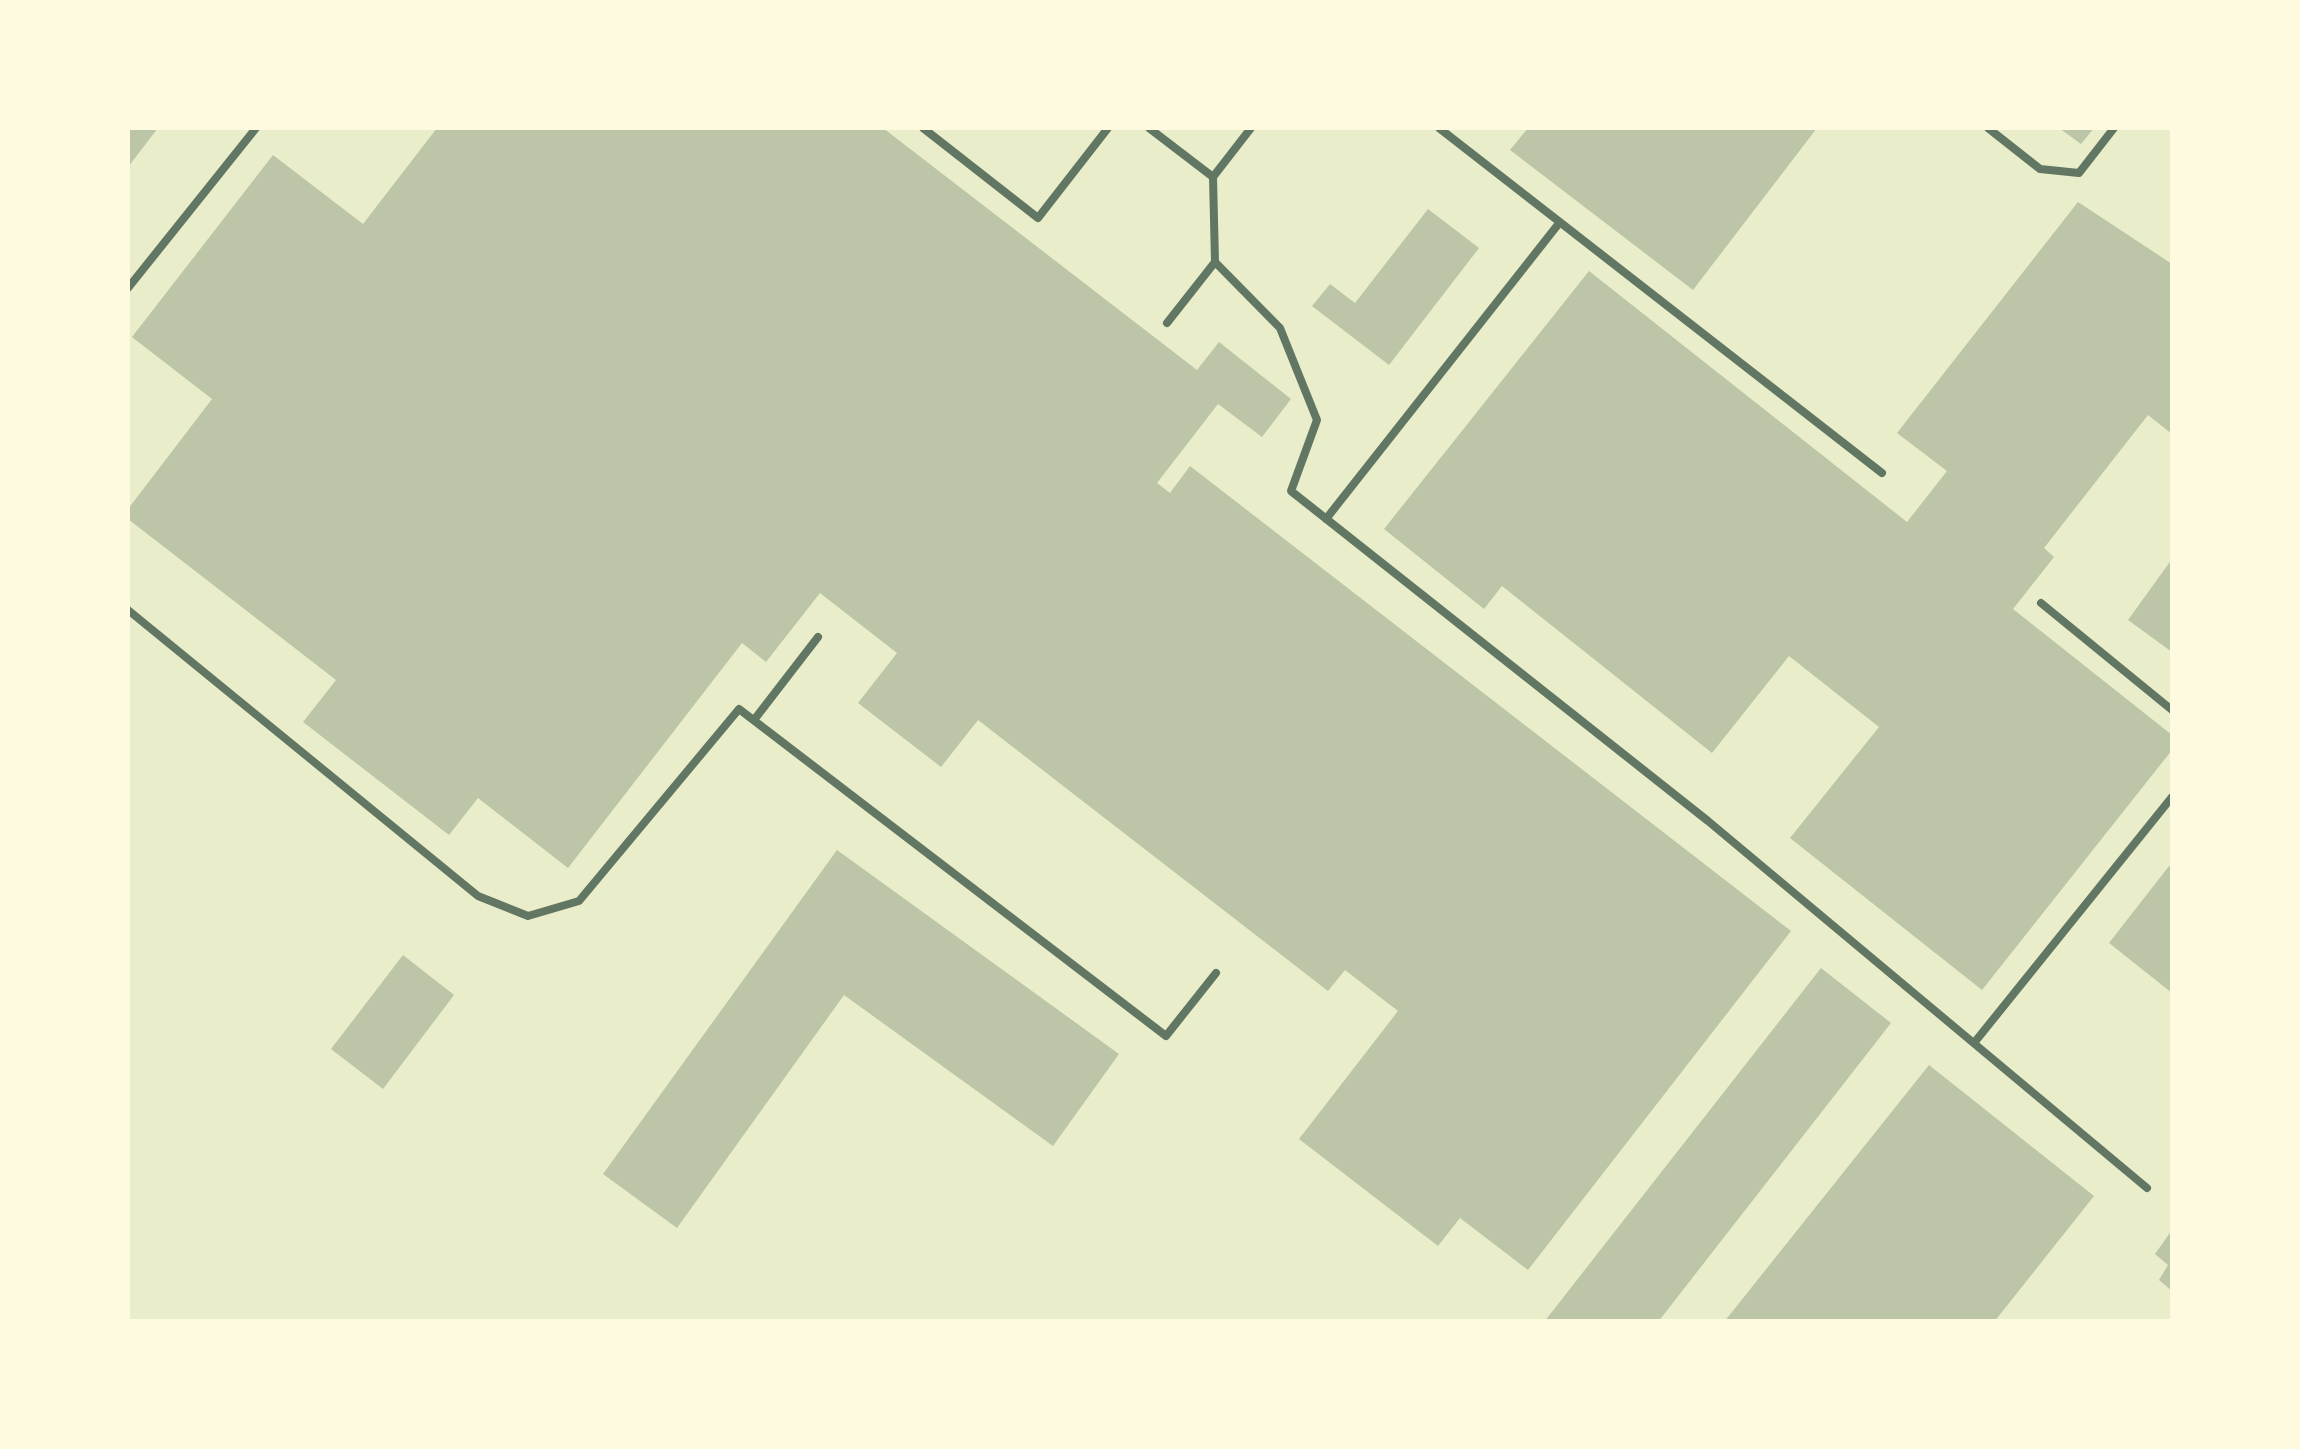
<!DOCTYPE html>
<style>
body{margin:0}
#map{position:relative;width:2300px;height:1449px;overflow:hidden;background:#e9edc9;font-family:Inter,sans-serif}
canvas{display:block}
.frame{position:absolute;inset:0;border:130px solid #fefae0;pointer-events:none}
</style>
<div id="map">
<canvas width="2300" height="1449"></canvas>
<div class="frame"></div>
</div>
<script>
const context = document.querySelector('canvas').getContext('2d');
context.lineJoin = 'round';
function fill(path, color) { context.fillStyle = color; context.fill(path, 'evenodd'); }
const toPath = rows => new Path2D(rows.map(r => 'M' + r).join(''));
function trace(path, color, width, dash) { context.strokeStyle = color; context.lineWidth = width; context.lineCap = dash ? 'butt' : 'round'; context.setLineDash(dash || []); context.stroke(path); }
fill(toPath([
 [128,128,158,128,128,167],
 [437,128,883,128,1197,370,1219,342,1291,399,1262,437,1218,404,1157,483,1170,493,1190,466,1791,931,1528,1270,1460,1218,1438,1246,1299,1139,1398,1011,1345,970,1328,991,978,720,941,767,858,703,897,653,820,593,766,662,742,643,568,868,478,798,449,835,303,722,336,680,128,519,128,509,212,399,132,337,273,155,363,224],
 [1528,128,1817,128,1693,290,1510,150],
 [2059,128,2094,128,2081,144],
 [2078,202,2172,264,2172,434,2148,415,2044,548,2054,557,2013,609,2172,735,2172,750,1982,990,1790,838,1879,727,1789,656,1712,753,1502,586,1484,609,1384,529,1589,271,1907,522,1947,471,1897,433],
 [1428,209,1479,248,1389,365,1312,306,1330,284,1355,303],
 [2172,559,2172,652,2128,620],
 [837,850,1119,1054,1053,1146,844,995,677,1228,603,1174],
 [2169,866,2172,869,2172,993,2109,943],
 [403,955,454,995,383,1089,331,1049],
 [1821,968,1891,1023,1658,1322,1544,1322],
 [1929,1065,2094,1196,1994,1322,1724,1322],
 [2172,1230,2172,1291,2159,1280,2168,1265,2155,1254]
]), '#bcc5a7');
trace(toPath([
 [923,128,1038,218,1108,128],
 [1149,128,1213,177,1251,128],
 [1439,128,1882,473],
 [1988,128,2040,169,2079,173,2114,128],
 [1213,177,1215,262,1280,328,1317,420,1291,491,1708,821,2147,1188],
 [128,288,256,128],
 [1167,323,1215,262],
 [1326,519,1560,222],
 [2041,603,2172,710],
 [128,610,478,896,528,916,579,901,739,709,1166,1036,1216,973],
 [754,720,818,637],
 [1974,1043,2172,797]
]), '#617663', 8);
</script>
